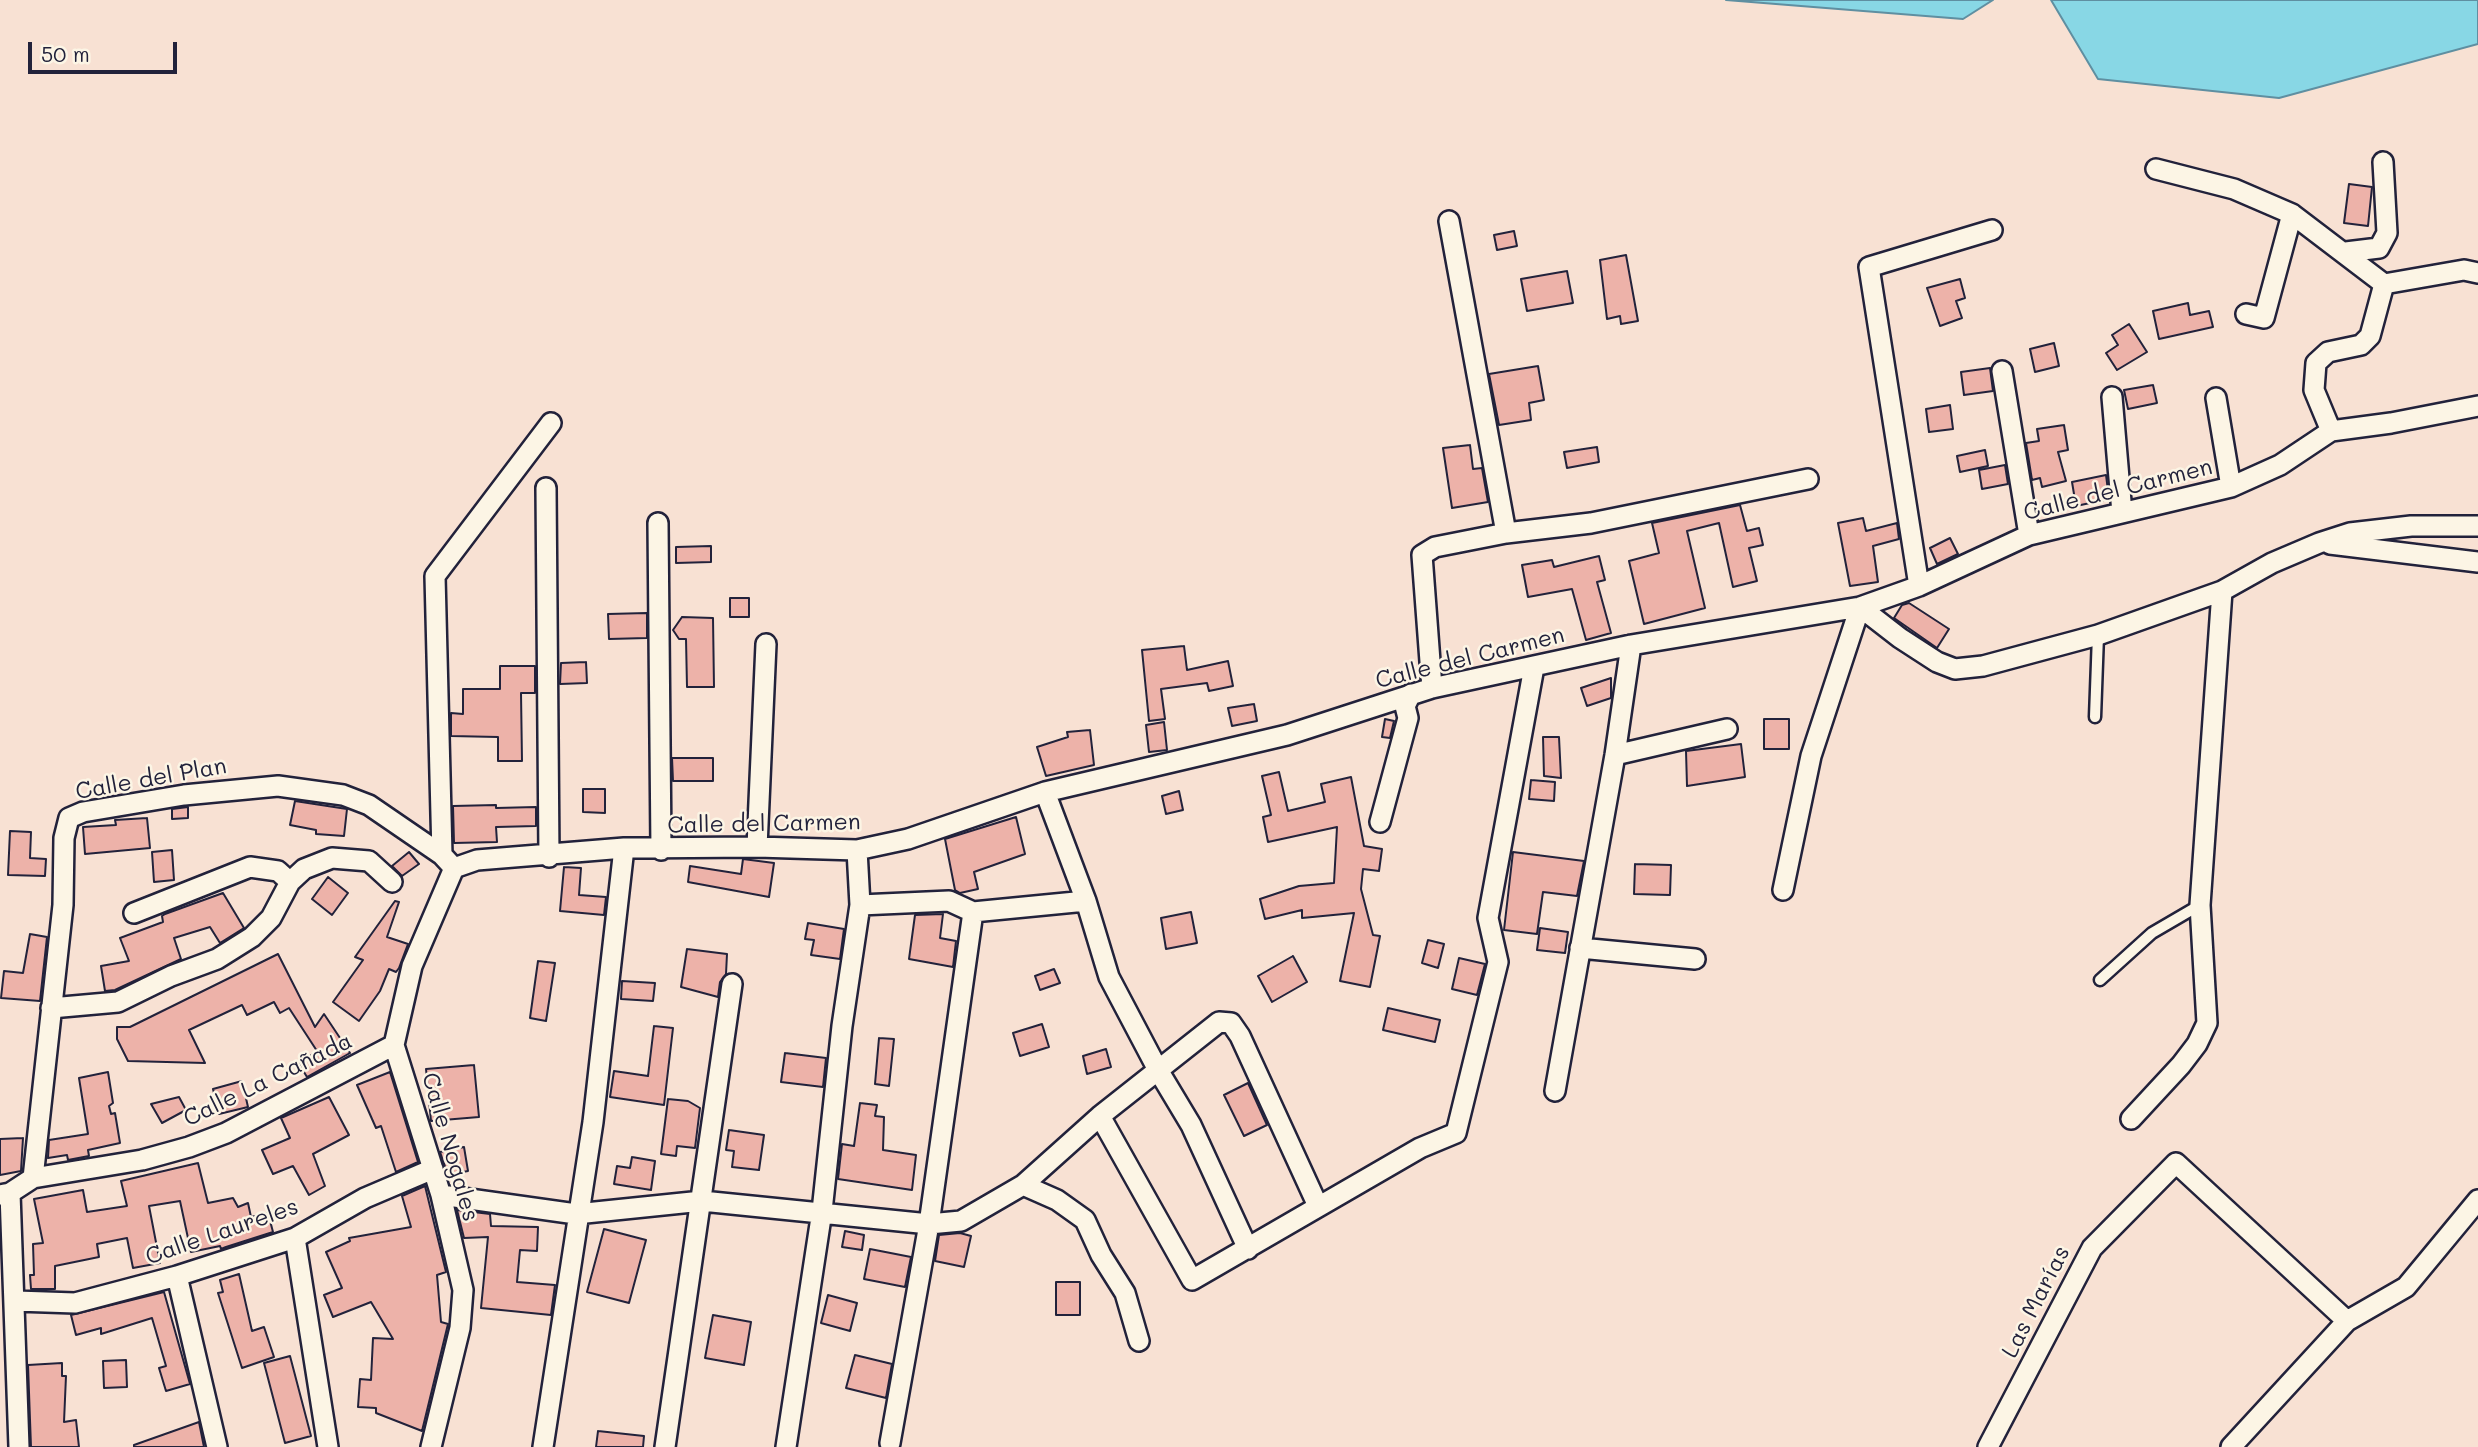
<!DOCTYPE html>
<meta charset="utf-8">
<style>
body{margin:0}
#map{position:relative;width:2478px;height:1447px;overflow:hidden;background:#f8e1d3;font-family:Mali,sans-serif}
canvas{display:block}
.scale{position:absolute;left:28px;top:42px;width:149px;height:32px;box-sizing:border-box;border:4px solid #22223b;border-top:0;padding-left:9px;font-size:21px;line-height:24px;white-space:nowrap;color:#22223b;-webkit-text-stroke:5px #fcf5e5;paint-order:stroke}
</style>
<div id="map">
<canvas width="2478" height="1447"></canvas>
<div class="scale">50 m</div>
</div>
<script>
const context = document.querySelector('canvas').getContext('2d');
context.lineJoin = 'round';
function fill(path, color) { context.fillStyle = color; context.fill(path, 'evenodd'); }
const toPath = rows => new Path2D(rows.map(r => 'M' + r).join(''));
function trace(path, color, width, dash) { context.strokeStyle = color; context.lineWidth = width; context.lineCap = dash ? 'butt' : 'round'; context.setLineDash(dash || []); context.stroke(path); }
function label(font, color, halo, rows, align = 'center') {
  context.font = font + ' Mali,sans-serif'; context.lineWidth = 5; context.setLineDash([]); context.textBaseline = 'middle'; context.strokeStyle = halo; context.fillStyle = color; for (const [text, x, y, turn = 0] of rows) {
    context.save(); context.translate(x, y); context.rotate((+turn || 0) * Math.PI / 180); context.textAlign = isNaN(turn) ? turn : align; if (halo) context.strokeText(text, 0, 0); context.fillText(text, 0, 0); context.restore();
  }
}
const water = toPath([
 [1726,0,1993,0,1963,19,1726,0],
 [2051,0,2478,0,2478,44,2279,98,2098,79,2051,0]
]);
fill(water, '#88d7e5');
trace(water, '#5f8fa1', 2);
const building = toPath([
 [2349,184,2372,187,2368,226,2344,223,2349,184],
 [1514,231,1517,246,1497,250,1494,235,1514,231],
 [1626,255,1638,321,1621,324,1620,316,1607,319,1600,260,1626,255],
 [1567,271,1573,303,1527,311,1521,279,1567,271],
 [1960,279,1965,298,1956,301,1962,318,1940,326,1927,288,1960,279],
 [2188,303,2190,315,2209,311,2213,327,2159,339,2153,311,2188,303],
 [2129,324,2147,352,2117,370,2106,353,2118,345,2112,335,2129,324],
 [2054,343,2059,366,2035,372,2030,349,2054,343],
 [1538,366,1544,400,1529,403,1531,420,1499,425,1489,374,1538,366],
 [1990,368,1993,391,1964,395,1961,372,1990,368],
 [2153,385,2157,403,2128,409,2124,390,2153,385],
 [1950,405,1953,429,1929,432,1926,409,1950,405],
 [2064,425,2068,450,2058,452,2066,481,2042,487,2040,478,2032,480,2026,443,2039,441,2037,429,2064,425],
 [1470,445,1473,469,1482,468,1488,502,1452,508,1443,448,1470,445],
 [1597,447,1599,462,1567,468,1564,452,1597,447],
 [1985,450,1988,466,1960,472,1957,456,1985,450],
 [2005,465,2008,484,1982,489,1979,470,2005,465],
 [2106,475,2109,499,2076,506,2072,482,2106,475],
 [1740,505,1747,531,1759,528,1763,545,1749,548,1757,581,1733,587,1719,523,1687,531,1705,608,1644,624,1629,561,1659,553,1652,523,1740,505],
 [1863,518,1866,531,1897,523,1899,539,1873,546,1878,582,1850,586,1838,523,1863,518],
 [1950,538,1958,554,1937,564,1930,548,1950,538],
 [711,546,711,562,676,563,676,547,711,546],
 [1599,556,1605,580,1597,582,1611,633,1586,640,1572,589,1528,597,1522,565,1552,560,1554,567,1599,556],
 [730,598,749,598,749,617,730,617,730,598],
 [1909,603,1949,629,1937,648,1894,618,1902,605,1909,603],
 [647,613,647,638,609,639,608,614,647,613],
 [682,617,713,618,714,687,687,687,686,639,679,639,673,630,682,617],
 [1184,646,1187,670,1228,661,1233,686,1209,691,1207,683,1161,689,1165,719,1149,721,1142,650,1184,646],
 [586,662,587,683,560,684,561,663,586,662],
 [500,666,535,666,535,693,521,693,522,761,498,761,498,737,451,736,451,713,463,714,463,689,500,689,500,666],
 [1611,678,1611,698,1587,706,1581,688,1611,678],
 [1254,704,1257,721,1232,726,1228,708,1254,704],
 [1385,719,1394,721,1390,738,1382,737,1385,719],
 [1764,719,1789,719,1789,749,1764,749,1764,719],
 [1164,722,1167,750,1149,752,1146,725,1164,722],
 [1090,730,1094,765,1046,776,1037,747,1068,737,1067,732,1090,730],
 [1543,737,1559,737,1561,778,1544,776,1543,737],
 [1741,744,1745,777,1687,786,1686,751,1741,744],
 [672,758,713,758,713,781,673,781,672,758],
 [1279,772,1288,811,1325,802,1321,784,1351,777,1364,846,1382,849,1379,871,1363,869,1361,889,1373,935,1380,936,1370,987,1340,981,1354,913,1302,918,1302,910,1265,919,1260,899,1299,886,1334,883,1337,827,1268,842,1263,817,1271,815,1262,776,1279,772],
 [1531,780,1555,782,1554,801,1529,799,1531,780],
 [583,789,605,789,605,813,583,812,583,789],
 [1179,791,1183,810,1166,814,1162,796,1179,791],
 [295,801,347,809,344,836,316,834,316,830,290,825,295,801],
 [496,805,496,808,536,807,536,826,496,827,497,842,454,843,453,806,496,805],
 [188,807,188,818,172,819,172,809,188,807],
 [1016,817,1025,854,974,872,978,889,960,893,955,890,945,839,1016,817],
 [147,818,150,848,85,854,83,827,116,825,115,820,147,818],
 [10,831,31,832,30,858,46,859,45,876,8,875,10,831],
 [172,850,174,880,154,882,152,852,172,850],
 [409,852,419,864,402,876,392,866,409,852],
 [1513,852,1584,861,1577,896,1543,892,1537,934,1504,930,1513,852],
 [743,859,774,863,769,897,688,882,690,866,741,874,743,859],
 [1635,864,1671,865,1670,895,1634,894,1635,864],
 [564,867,581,868,579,895,606,897,604,915,560,911,564,867],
 [328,877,348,893,332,915,312,899,328,877],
 [223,893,244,928,220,943,210,927,174,938,181,959,115,990,105,991,101,966,129,961,120,938,163,922,162,916,165,914,223,893],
 [395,901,399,902,387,937,408,944,399,968,396,972,389,969,380,991,359,1021,333,1002,363,960,355,957,395,901],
 [1191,912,1197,943,1166,949,1161,918,1191,912],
 [943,914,940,938,956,941,953,967,909,959,915,915,943,914],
 [808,923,844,929,840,959,811,955,814,940,805,939,808,923],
 [1540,928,1568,932,1565,953,1537,950,1540,928],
 [30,934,47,937,40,1001,1,998,4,971,23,973,30,934],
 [1428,940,1444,944,1438,968,1422,963,1428,940],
 [687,949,727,954,726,974,720,982,718,997,681,987,687,949],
 [278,954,315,1027,324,1014,350,1053,307,1077,299,1064,317,1051,289,1008,280,1013,274,1002,247,1015,242,1005,189,1030,205,1063,128,1061,117,1039,117,1027,130,1027,278,954],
 [1293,956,1307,982,1272,1002,1258,976,1293,956],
 [1459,958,1485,964,1477,995,1452,989,1459,958],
 [538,961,555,963,546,1021,530,1018,538,961],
 [1054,969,1060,983,1040,990,1035,976,1054,969],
 [622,981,655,983,653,1001,621,999,622,981],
 [1388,1008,1440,1020,1435,1042,1383,1030,1388,1008],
 [1042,1024,1049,1047,1020,1056,1013,1033,1042,1024],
 [654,1026,673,1028,664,1105,610,1097,614,1071,648,1076,654,1026],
 [879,1038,894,1039,889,1086,875,1084,879,1038],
 [1106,1049,1111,1067,1087,1074,1083,1056,1106,1049],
 [785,1053,826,1058,823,1087,781,1082,785,1053],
 [474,1065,479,1117,431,1121,426,1069,474,1065],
 [108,1072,113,1103,109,1106,111,1114,115,1113,120,1143,88,1150,89,1156,68,1160,67,1155,48,1158,49,1140,88,1134,79,1078,108,1072],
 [390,1072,418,1162,396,1172,381,1126,376,1128,357,1085,390,1072],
 [242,1081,248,1107,219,1114,213,1089,242,1081],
 [1248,1083,1267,1125,1244,1136,1224,1095,1248,1083],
 [179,1097,186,1110,162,1123,151,1104,179,1097],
 [329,1097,349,1135,313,1154,325,1186,309,1195,293,1166,273,1174,262,1150,290,1138,281,1118,329,1097],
 [668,1099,688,1101,700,1108,695,1148,677,1146,676,1156,661,1154,668,1099],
 [860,1103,877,1105,875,1116,884,1117,883,1150,916,1155,912,1190,838,1179,842,1144,854,1146,860,1103],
 [729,1130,764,1135,759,1170,732,1167,734,1151,726,1150,729,1130],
 [23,1138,21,1171,0,1175,0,1139,23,1138],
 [464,1147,468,1171,448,1175,440,1152,464,1147],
 [632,1157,655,1161,651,1190,614,1184,617,1166,630,1168,632,1157],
 [198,1163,208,1203,233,1198,238,1207,248,1203,251,1217,268,1213,273,1232,226,1247,221,1249,220,1246,191,1252,180,1201,149,1206,160,1263,133,1268,127,1238,97,1244,99,1257,55,1266,55,1289,31,1289,30,1275,34,1275,33,1244,43,1243,34,1199,83,1190,87,1212,127,1206,121,1181,198,1163],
 [425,1186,446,1272,437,1275,441,1322,448,1324,422,1431,376,1413,376,1408,358,1407,360,1379,371,1380,373,1338,393,1339,371,1302,333,1317,324,1295,342,1288,326,1252,350,1241,349,1238,411,1227,402,1196,425,1186],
 [457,1210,490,1214,491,1226,538,1227,537,1251,520,1250,517,1282,555,1285,551,1315,481,1308,488,1237,464,1238,457,1210],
 [604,1229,646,1240,629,1303,587,1292,604,1229],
 [845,1231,864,1235,862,1250,842,1247,845,1231],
 [960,1233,971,1236,964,1267,935,1261,939,1235,960,1233],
 [870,1249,911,1257,905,1287,864,1279,870,1249],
 [239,1274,252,1331,264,1327,274,1357,242,1368,218,1293,223,1292,220,1280,239,1274],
 [1056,1282,1080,1282,1080,1315,1056,1315,1056,1282],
 [164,1292,190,1384,166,1391,159,1368,166,1366,152,1318,101,1334,101,1328,76,1335,71,1315,164,1292],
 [828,1295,857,1303,850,1331,821,1323,828,1295],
 [713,1315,751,1322,744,1365,705,1358,713,1315],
 [855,1355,892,1364,886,1398,846,1388,855,1355],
 [290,1356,311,1436,285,1443,264,1363,290,1356],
 [126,1360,127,1387,104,1388,103,1361,126,1360],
 [62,1363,62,1376,66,1376,64,1422,76,1420,79,1447,31,1447,28,1365,62,1363],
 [199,1422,204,1447,134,1447,134,1445,199,1422],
 [598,1431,644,1436,643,1447,596,1447,598,1431]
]);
fill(building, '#edb2a9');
trace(building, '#22223b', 2);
const lane = toPath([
 [2095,717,2098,635],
 [2100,980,2152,933,2200,905]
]);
const street = toPath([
 [2156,169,2234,189,2292,214,2384,284],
 [1449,221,1506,533],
 [2346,252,2379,248,2387,233,2383,162],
 [2384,284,2464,270,2478,273],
 [2246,314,2264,318,2292,214],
 [2002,371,2029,535],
 [2112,397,2122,513],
 [2216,398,2231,487],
 [2331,431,2314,390,2316,363,2328,352,2361,345,2370,336,2384,284],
 [546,488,549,857],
 [658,523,661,850],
 [2330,544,2478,562],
 [1919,586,1869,267,1992,230],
 [1432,688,1422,555,1435,547,1506,533,1591,523,1808,479],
 [1615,755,1727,729],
 [1045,792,1086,901,1109,977,1158,1070,1191,1125,1248,1249],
 [1380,822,1408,718,1405,706,1411,694],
 [757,847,766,644],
 [442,855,435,576,551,423],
 [454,868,477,860,624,848,757,847,857,850,908,839,1045,792,1287,735,1432,688,1631,645,1860,607,1919,586,2029,535,2231,487,2280,465,2331,431,2391,423,2478,406],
 [1783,890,1811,756,1860,607,1900,638,1937,662,1955,669,1983,666,2098,635,2222,591,2272,563,2319,543,2350,533,2411,526,2478,526],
 [860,905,949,901,973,912,1086,901],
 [134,913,250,867,278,871,290,882],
 [1580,948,1695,959],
 [51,1008,118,1002,171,976,217,959,252,937,271,918,290,882,304,869,332,858,369,861,392,882],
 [1555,1091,1615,755,1631,645],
 [1100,1116,1192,1280,1420,1148,1456,1133,1498,962,1488,918,1534,667],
 [2131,1119,2181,1065,2197,1044,2207,1023,2200,905,2222,591],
 [33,1178,63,905,64,838,69,818,83,812,184,795,278,786,343,795,369,805,442,855,454,868],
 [1023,1185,1057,1200,1085,1220,1101,1255,1125,1293,1139,1341],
 [10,1193,19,1447],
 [0,1195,10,1193,33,1178,142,1160,189,1147,226,1133,394,1045],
 [441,1195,576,1214,702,1201,929,1224,961,1221,1023,1185,1100,1116,1219,1022,1231,1023,1240,1036,1318,1206],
 [295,1238,328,1447],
 [177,1276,217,1447],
 [16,1301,75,1303,177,1276,295,1238,365,1198,433,1169],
 [890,1443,929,1224,973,912],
 [431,1447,460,1328,463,1290,441,1195,394,1045,412,966,454,868],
 [543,1447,593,1122,624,848],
 [665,1447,732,984],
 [786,1447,822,1211,842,1026,860,905,857,850],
 [1988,1447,2092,1248,2176,1163,2347,1321],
 [2231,1447,2347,1321,2406,1287,2478,1200]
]);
trace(lane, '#22223b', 15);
trace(street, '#22223b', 24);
trace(lane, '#fcf5e5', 10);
trace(street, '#fcf5e5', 19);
label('23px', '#22223b', '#fcf5e5', [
 ["Calle del Carmen",2118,490,-14],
 ["Calle del Carmen",1470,658,-14],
 ["Calle del Plan",151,779,-10],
 ["Calle del Carmen",764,824,-1],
 ["Calle La Cañada",268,1080,-26],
 ["Calle Nogales",450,1147,74],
 ["Calle Laureles",222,1232,-19],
 ["Las Marías",2036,1302,-63]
]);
</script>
